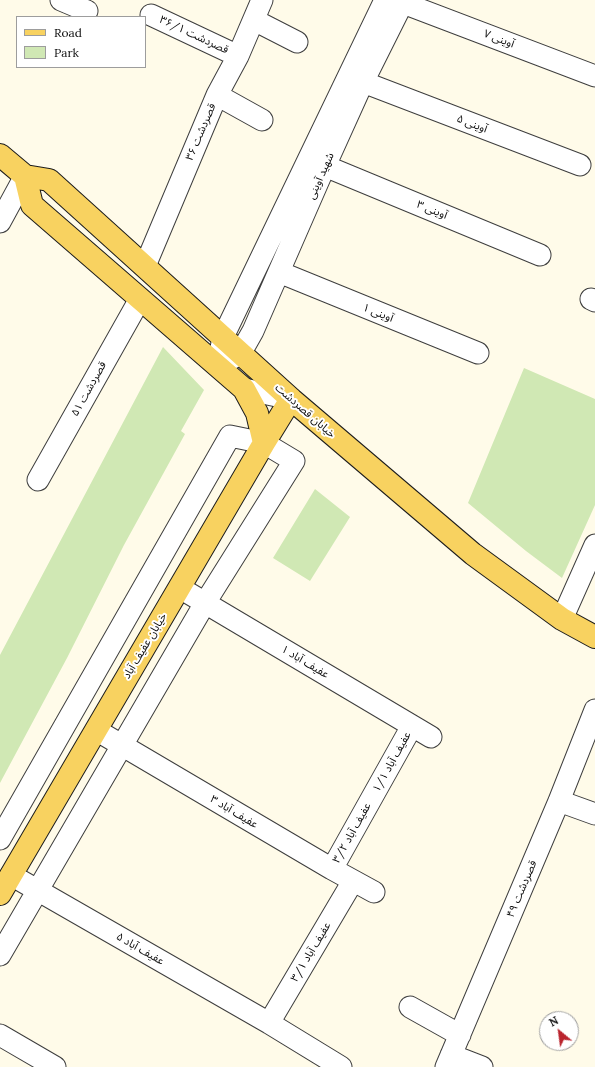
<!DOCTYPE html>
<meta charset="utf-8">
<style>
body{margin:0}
#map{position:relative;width:595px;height:1067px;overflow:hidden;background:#fffbe9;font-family:Lora,serif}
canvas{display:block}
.legend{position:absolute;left:16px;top:16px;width:130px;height:52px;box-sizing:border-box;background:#fff;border:1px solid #9d9d9d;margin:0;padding:5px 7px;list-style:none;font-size:12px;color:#0b0b0b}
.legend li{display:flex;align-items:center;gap:8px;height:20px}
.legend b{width:20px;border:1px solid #9d9d9d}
.north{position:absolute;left:539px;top:1011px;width:40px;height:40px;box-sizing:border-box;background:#fff;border:1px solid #9d9d9d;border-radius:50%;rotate:331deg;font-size:11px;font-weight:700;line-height:16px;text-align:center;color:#0b0b0b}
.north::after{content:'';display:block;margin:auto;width:14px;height:18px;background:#ba242d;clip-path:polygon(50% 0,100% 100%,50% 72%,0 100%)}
</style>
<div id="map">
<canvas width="595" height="1067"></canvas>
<ul class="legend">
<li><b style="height:5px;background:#f8d260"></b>Road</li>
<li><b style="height:11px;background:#d0e8b4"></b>Park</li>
</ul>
<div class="north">N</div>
</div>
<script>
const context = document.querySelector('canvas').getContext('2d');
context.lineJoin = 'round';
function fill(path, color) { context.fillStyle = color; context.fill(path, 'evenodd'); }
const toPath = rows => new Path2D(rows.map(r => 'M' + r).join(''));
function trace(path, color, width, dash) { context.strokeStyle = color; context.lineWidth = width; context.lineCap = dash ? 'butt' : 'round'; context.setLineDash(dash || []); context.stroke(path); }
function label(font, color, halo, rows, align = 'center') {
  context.font = font + ' Lora,"Noto Sans Arabic",serif'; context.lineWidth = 4; context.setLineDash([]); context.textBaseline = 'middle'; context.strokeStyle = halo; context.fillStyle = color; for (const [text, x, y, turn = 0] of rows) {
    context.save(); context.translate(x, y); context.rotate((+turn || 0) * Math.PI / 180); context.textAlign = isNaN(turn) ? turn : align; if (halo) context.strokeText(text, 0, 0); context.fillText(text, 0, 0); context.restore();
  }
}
fill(toPath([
 [163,347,204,390,181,431,185,434,124,545,67,658,0,783,0,655],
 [524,368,595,399,595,505,562,578,526,551,468,503],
 [315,489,350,517,310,581,273,558]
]), '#d0e8b4');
const minor = toPath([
 [61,0,87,11],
 [403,3,595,76],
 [151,15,238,56],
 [254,20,297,42],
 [363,82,580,165],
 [217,95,262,120],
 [325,166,540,255],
 [0,222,25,176],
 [145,266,217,95,238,56,262,0],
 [279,272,478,353],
 [591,299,595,301],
 [220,354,223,337,385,0],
 [218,366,240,354,253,331,325,166,363,82,404,0],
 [244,389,291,399],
 [38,480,140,299],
 [180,588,431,737],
 [562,619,595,545],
 [96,730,332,869,374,892],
 [559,801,595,814],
 [0,839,230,436,264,443,294,461,205,603,0,955],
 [332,869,412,726],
 [11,875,269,1023,341,1067],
 [410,1007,460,1035],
 [269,1023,353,881],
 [0,1035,55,1067],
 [451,1055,482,1067],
 [446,1067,559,801,595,710]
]);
const major = toPath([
 [0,155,25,176,49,180,291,399,473,554,562,619,595,637],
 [25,176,32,205,244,389,257,413,264,443],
 [0,894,264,443,291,399]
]);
trace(minor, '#3e3e3e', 23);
trace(major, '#1c1c1c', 24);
trace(minor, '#fff', 21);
trace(major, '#f8d260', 22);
label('11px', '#0b0b0b', '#fff', [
 ["۳۶/۱ قصردشت",194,35,25],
 ["۷ آوینی",499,39,21],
 ["۵ آوینی",472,124,21],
 ["۳۶ قصردشت",201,132,-67],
 ["شهید آوینی",321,176,-66],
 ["۳ آوینی",432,210,22],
 ["۱ آوینی",378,313,22],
 ["۵۱ قصردشت",89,389,-61],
 ["خیابان قصردشت",305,411,41],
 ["خیابان عفیف آباد",145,646,-59],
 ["عفیف آباد ۱",305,662,31],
 ["عفیف آباد ۱/۱",392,762,-61],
 ["عفیف آباد ۳",234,812,31],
 ["عفیف آباد ۳/۲",352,833,-61],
 ["قصردشت ۴۹",522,889,-67],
 ["عفیف آباد ۵",140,949,30],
 ["عفیف آباد ۳/۱",311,952,-59]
]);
</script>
